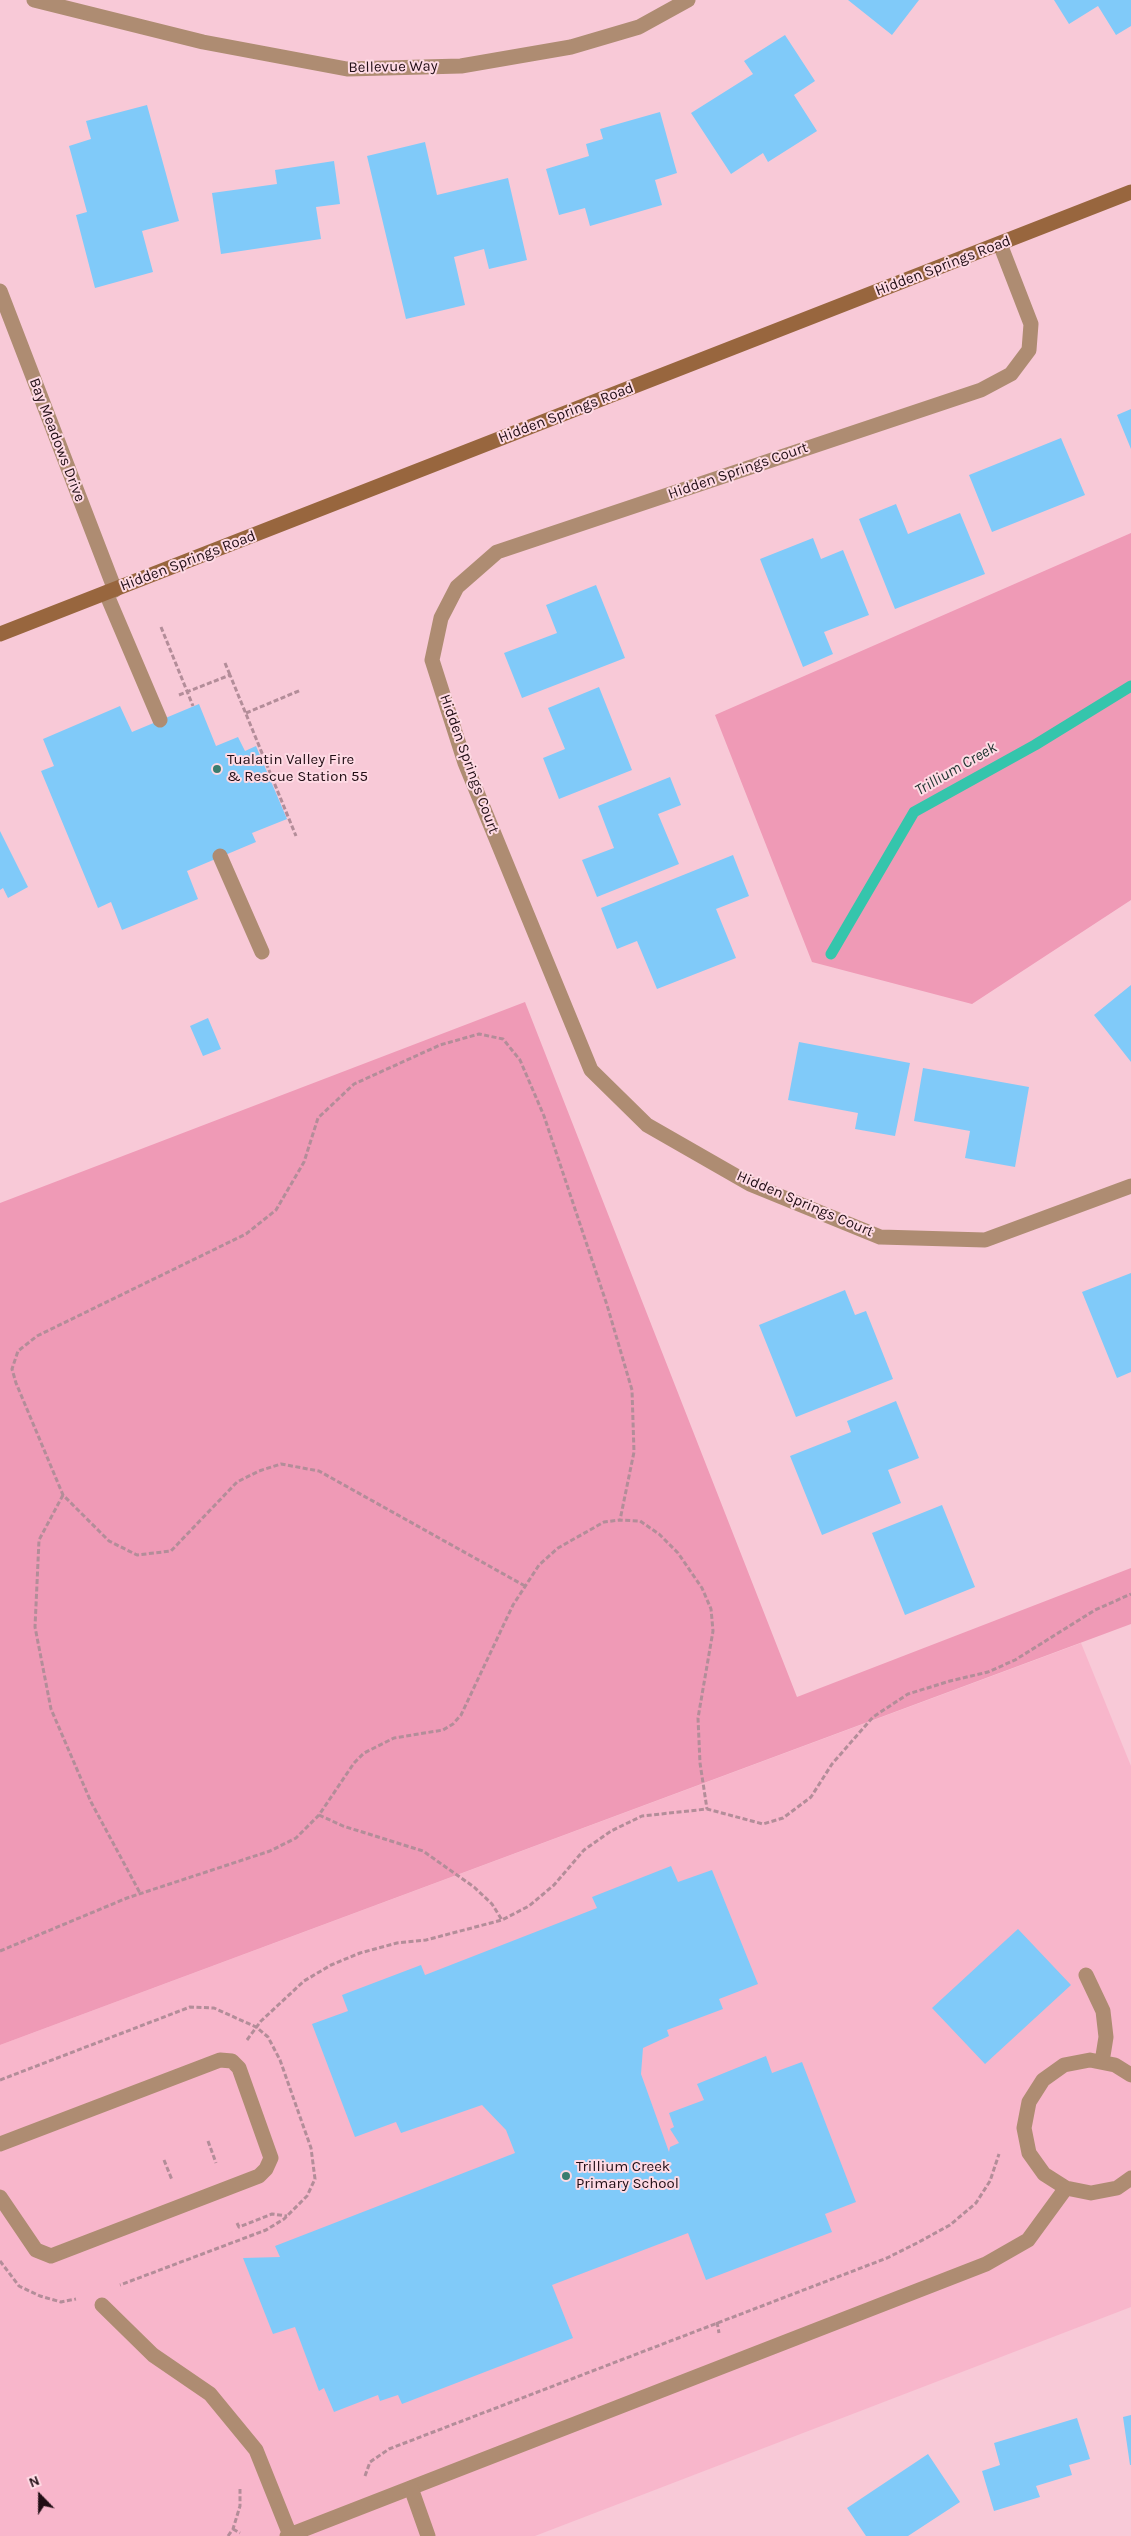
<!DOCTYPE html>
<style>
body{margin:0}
#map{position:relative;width:1131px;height:2536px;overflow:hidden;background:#f8c9d7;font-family:Karla,sans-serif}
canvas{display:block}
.north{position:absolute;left:15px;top:2471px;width:50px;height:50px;-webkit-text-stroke:4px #fedae4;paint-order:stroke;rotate:338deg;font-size:14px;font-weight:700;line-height:20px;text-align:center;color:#210e15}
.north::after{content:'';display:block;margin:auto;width:18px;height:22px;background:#210e15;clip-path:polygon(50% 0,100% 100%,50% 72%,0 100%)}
</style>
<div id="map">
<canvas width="1131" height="2536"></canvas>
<div class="north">N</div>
</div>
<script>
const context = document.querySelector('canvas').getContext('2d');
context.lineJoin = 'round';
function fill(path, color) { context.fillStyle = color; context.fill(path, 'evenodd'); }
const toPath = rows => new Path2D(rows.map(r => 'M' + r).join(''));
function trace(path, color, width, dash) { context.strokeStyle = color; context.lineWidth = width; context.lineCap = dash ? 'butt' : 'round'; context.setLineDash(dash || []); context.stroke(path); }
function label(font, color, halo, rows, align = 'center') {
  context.font = font + ' Karla,sans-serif'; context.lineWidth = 4; context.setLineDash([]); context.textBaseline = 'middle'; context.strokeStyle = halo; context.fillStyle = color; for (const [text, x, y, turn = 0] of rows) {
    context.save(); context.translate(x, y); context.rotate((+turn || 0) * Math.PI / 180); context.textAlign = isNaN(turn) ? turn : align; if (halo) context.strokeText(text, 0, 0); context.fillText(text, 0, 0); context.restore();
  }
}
fill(toPath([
 [1081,1643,1131,1766,1131,2307,535,2536,0,2536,0,2045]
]), '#f8b6cb');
fill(toPath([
 [1131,533,1131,900,972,1004,812,962,715,715],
 [525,1002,797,1697,1131,1568,1131,1624,0,2045,0,1203]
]), '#ef9ab6');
trace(toPath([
 [831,954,914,812,1035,745,1131,686]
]), '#35c5ac', 11);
fill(toPath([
 [848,0,919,0,892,35],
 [1054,0,1131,0,1131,26,1116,35,1098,6,1069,24],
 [785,35,815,81,794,95,817,131,768,162,763,153,731,174,691,113,753,74,744,61],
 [147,105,179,221,142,231,153,272,95,288,76,215,87,212,69,146,91,139,86,121],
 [660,112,677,173,655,180,662,205,590,226,585,208,559,215,546,169,589,156,586,144,603,139,600,129],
 [425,142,437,195,508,178,527,260,489,269,484,249,454,257,465,305,406,319,367,156],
 [334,161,340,204,316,207,321,239,221,254,212,193,277,184,275,170],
 [1131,409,1131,449,1117,415],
 [1061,438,1085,495,992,532,969,475],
 [896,504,908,534,960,513,985,574,895,609,859,519],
 [813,538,821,559,843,550,869,615,824,632,833,654,803,667,760,559],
 [596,585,625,658,522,698,504,653,557,633,546,605],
 [599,687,632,770,559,799,543,758,565,749,548,708],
 [199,704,216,746,238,737,245,751,256,746,287,819,252,833,256,842,187,871,198,899,122,930,111,902,98,908,41,771,54,766,43,739,120,706,132,732],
 [670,777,681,805,658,814,679,864,597,897,582,860,614,848,598,806],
 [0,831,28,887,8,898,3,888,0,890],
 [733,855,749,896,716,909,736,958,657,989,637,941,617,949,601,908],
 [1131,985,1131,1062,1094,1015],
 [208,1018,221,1049,203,1056,190,1026],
 [799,1042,910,1063,895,1136,855,1129,858,1113,788,1100],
 [923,1068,1029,1087,1015,1167,965,1158,970,1131,914,1121],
 [1131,1273,1131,1372,1117,1378,1082,1292],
 [845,1290,855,1315,866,1311,893,1379,796,1417,759,1325],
 [896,1401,919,1458,888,1470,901,1503,822,1535,790,1456,851,1432,847,1421],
 [942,1505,975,1587,905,1615,872,1533],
 [671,1866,678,1882,712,1870,758,1984,719,1999,723,2009,667,2030,669,2036,643,2048,641,2074,669,2152,670,2147,679,2143,670,2129,674,2127,669,2113,704,2100,697,2084,766,2056,772,2073,802,2062,856,2202,825,2214,832,2232,706,2280,688,2233,552,2285,573,2338,402,2404,398,2395,380,2401,378,2395,334,2412,324,2388,319,2391,295,2327,273,2334,243,2258,280,2257,275,2246,515,2153,506,2130,482,2105,401,2133,396,2122,355,2137,312,2024,348,2011,342,1995,421,1965,425,1975,597,1908,592,1897],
 [1018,1929,1071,1985,985,2064,932,2008],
 [1131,2415,1131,2465,1130,2465,1123,2417],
 [1077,2418,1090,2459,1069,2465,1072,2475,1036,2486,1040,2497,994,2511,982,2471,1000,2465,994,2443],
 [928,2454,960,2502,908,2536,866,2536,847,2508]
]), '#80caf9');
trace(toPath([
 [161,627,193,706],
 [225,663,230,675],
 [179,695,230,675,296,836],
 [246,713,301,690],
 [63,1495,39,1540,35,1627,51,1709,91,1802,140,1893],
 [525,1586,319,1471,281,1464,259,1471,237,1482,171,1551,137,1555,109,1541,63,1495,16,1383,12,1369,18,1351,37,1336,246,1234,276,1210,304,1162,318,1118,354,1084,440,1045,479,1034,503,1039,520,1060,544,1116,607,1305,632,1390,634,1452,620,1520],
 [319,1815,343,1826,423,1851,474,1887,492,1904,502,1920],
 [0,1951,127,1898,270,1851,296,1838,319,1815,354,1763,364,1753,394,1738,443,1730,453,1724,461,1715,513,1605,539,1565,558,1548,604,1522,620,1520,640,1521,659,1534,678,1553,702,1588,711,1609,713,1631,698,1718,700,1763,707,1809],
 [247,2040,261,2021,304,1981,331,1965,360,1953,397,1943,426,1940,502,1920,529,1906,554,1885,584,1850,611,1831,642,1816,707,1809,763,1824,783,1818,811,1797,832,1764,873,1717,908,1694,950,1681,988,1672,1015,1660,1095,1610,1131,1594],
 [0,2080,190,2007,214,2008,256,2027,268,2037,280,2060,311,2148,315,2179,307,2196,284,2219,266,2230,120,2285],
 [208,2141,216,2163],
 [164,2160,172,2180],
 [237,2223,239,2227,272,2214,287,2216],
 [0,2261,19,2286,40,2296,61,2302,76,2299],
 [717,2322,719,2333],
 [365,2476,370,2462,389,2449,887,2258,917,2243,950,2225,976,2203,990,2181,999,2154],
 [233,2529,240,2533],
 [228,2536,233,2529,240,2506,240,2489]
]), '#b38d99', 3, [5, 2.5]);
trace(toPath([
 [106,593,160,720],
 [220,856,262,952],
 [1086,1975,1103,2011,1106,2037,1102,2062],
 [1131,2075,1115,2065,1090,2060,1064,2065,1043,2080,1029,2102,1024,2128,1029,2153,1044,2174,1066,2188,1091,2193,1117,2188,1131,2178],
 [0,2144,220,2060,232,2061,239,2068,271,2158,266,2169,259,2176,51,2256,36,2250,0,2197],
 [102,2305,153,2355,210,2394,256,2450,290,2535],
 [287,2536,986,2264,1028,2240,1066,2188]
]), '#ae8c72', 15);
trace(toPath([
 [34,0,203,42,347,69,461,66,571,47,639,27,688,0],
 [1000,244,1031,324,1029,350,1011,374,981,390,497,552,457,587,441,618,432,660,465,763,591,1070,647,1125,750,1184,880,1237,985,1240,1131,1186],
 [0,291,115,590],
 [411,2488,428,2536]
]), '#ae8c72', 15);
trace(toPath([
 [0,634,1131,192]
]), '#98663e', 15);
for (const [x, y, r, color] of [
 [217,769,5,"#3a7d6f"],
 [566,2176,5,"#3a7d6f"]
]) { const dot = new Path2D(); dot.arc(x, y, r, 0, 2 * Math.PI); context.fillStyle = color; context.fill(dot); trace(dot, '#fedae4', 2); }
label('15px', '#210e15', '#fedae4', [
 ["Bellevue Way",393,67,-1],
 ["Hidden Springs Road",943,266,-21],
 ["Hidden Springs Road",566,413,-21],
 ["Bay Meadows Drive",57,440,69],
 ["Hidden Springs Court",738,471,-19],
 ["Hidden Springs Road",188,561,-21],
 ["Hidden Springs Court",469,764,70],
 ["Hidden Springs Court",805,1204,23]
]);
label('15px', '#210e15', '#fedae4', [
 ["Tualatin Valley Fire",227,760],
 ["& Rescue Station 55",227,777],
 ["Trillium Creek",576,2167],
 ["Primary School",576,2184]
], 'left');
label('italic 16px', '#1b322d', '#fedae4', [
 ["Trillium Creek",956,769,-30]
]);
</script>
